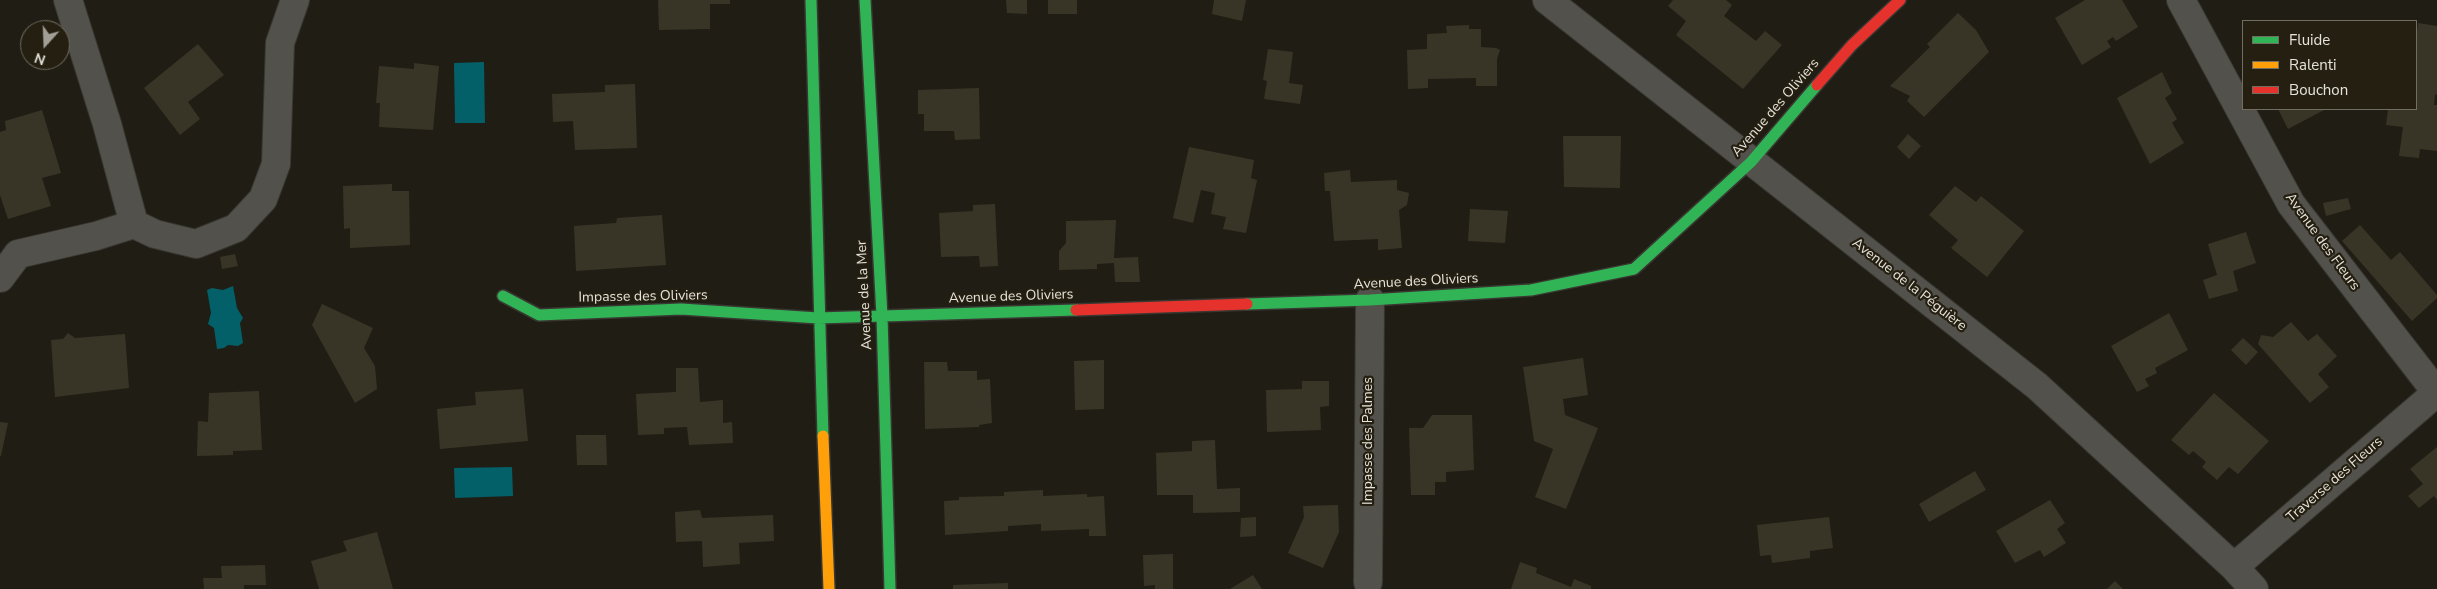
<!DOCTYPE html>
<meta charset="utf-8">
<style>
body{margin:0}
#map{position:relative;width:2437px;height:589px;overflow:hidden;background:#201d15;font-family:"Nunito Sans",sans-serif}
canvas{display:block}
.legend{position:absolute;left:2242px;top:20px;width:175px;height:90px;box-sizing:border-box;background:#241f11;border:1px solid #726d61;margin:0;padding:6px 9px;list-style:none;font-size:15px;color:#e6e3da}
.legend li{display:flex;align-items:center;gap:10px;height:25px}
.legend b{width:25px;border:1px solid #726d61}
.north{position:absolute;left:20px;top:20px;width:50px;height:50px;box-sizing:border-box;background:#241f11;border:1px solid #726d61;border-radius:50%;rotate:200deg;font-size:14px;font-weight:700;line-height:20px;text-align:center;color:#e6e3da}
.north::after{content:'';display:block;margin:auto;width:18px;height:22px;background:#a19e95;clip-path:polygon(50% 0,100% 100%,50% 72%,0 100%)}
</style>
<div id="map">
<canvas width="2437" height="589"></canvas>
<ul class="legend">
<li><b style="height:6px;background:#30b455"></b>Fluide</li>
<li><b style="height:6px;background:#ff9f0a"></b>Ralenti</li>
<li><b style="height:6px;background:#e5322d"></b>Bouchon</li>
</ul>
<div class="north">N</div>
</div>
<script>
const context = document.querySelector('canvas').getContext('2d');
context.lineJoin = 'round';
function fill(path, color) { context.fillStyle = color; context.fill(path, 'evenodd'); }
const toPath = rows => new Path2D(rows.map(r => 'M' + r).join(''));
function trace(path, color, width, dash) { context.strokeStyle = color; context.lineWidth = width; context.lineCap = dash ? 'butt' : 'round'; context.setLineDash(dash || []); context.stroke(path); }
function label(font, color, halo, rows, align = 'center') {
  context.font = font + ' "Nunito Sans",sans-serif'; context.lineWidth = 4.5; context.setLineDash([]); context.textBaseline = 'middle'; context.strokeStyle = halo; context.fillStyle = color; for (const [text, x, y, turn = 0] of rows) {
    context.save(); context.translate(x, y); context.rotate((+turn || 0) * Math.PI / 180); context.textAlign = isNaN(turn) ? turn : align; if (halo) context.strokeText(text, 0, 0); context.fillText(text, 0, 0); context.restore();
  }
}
fill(toPath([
 [484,62,485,123,455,123,454,63],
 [233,286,237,308,243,318,240,323,243,343,238,346,228,345,224,348,217,349,214,328,208,324,211,313,207,290,212,288,223,290],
 [512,467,513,496,455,498,454,468]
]), '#036068');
fill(toPath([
 [658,0,730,0,730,4,710,4,710,29,659,30],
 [1006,0,1027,0,1027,14,1007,13],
 [1048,0,1077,0,1077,14,1048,14],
 [1214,0,1246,0,1242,21,1212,14],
 [1673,0,1726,0,1732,5,1724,16,1756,41,1765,31,1782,45,1743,89,1676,35,1686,21,1668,6],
 [2085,0,2122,0,2138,27,2116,41,2113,37,2107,41,2111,47,2082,65,2055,18],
 [1958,13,1976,30,1989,52,1924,117,1907,101,1910,96,1890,86,1930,47,1927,44],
 [2418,23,2437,26,2437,95,2435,94,2434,105,2437,105,2437,151,2420,149,2419,158,2399,156,2403,127,2386,125,2388,109,2416,109,2416,40],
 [1469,25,1469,29,1481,29,1481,47,1496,48,1500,50,1497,59,1497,86,1476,86,1476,78,1428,79,1428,88,1408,89,1407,50,1427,49,1427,34,1447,33,1446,26],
 [198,44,224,75,188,102,200,119,180,135,144,88],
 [1268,49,1293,52,1289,83,1303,85,1300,104,1264,99,1267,81,1263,80],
 [414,63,439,66,433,130,379,127,380,103,376,103,379,66,414,69],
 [2162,72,2172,93,2165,98,2177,119,2172,123,2184,143,2150,164,2117,98],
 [635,84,637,148,575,150,573,121,553,122,552,94,605,92,605,85],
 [979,88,980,139,955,140,954,131,924,131,924,114,918,114,918,90],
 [2278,109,2326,109,2288,129],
 [42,110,61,173,42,178,51,206,8,219,0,195,0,132,6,130,5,121],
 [1908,134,1921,146,1909,159,1897,147],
 [1563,136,1621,136,1620,188,1564,187],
 [1189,147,1254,160,1251,178,1257,180,1246,233,1223,229,1226,217,1211,214,1215,193,1201,190,1193,223,1173,218],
 [1350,170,1351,182,1397,180,1397,190,1409,193,1407,205,1399,210,1402,248,1378,250,1378,239,1334,241,1330,191,1325,191,1324,173],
 [392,184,392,191,409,191,410,245,350,248,350,228,344,229,343,186],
 [1955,186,1976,202,1981,196,2024,231,1987,277,1951,248,1958,240,1929,215],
 [2348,198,2351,209,2326,216,2323,203],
 [995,204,998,266,980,267,979,256,941,257,939,213,973,211,973,205],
 [1470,209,1508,211,1505,243,1468,241],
 [662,215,666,265,576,271,574,226,616,223,617,218],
 [1116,220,1114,258,1138,257,1140,282,1115,282,1114,263,1097,264,1097,269,1059,270,1059,251,1066,243,1066,221],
 [2360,225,2391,260,2400,252,2437,295,2437,298,2412,321,2342,241],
 [2246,232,2256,263,2233,271,2238,291,2209,299,2203,280,2217,275,2208,244],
 [235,254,238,266,222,269,220,257],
 [322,304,373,328,364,348,375,366,377,389,355,403,312,325],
 [2169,313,2188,350,2155,368,2157,373,2145,379,2149,386,2137,392,2111,346],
 [2291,322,2308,341,2317,334,2337,356,2318,374,2329,387,2310,403,2258,344,2261,335,2273,337],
 [68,333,75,338,125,334,129,388,55,397,51,340,63,339],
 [2243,338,2258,352,2246,365,2231,350],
 [1583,358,1588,395,1563,399,1565,415,1598,428,1566,509,1535,497,1553,449,1534,441,1523,367],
 [1104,360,1104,409,1075,410,1074,361],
 [924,362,947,362,948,371,977,371,977,380,990,379,992,423,979,425,979,427,925,429],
 [676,368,698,368,700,402,723,400,723,423,732,422,733,443,689,445,687,427,664,428,664,434,638,435,636,394,676,392],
 [1302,381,1329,381,1329,406,1320,407,1321,430,1267,432,1266,390,1302,389],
 [523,389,528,441,440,449,437,409,476,405,475,392],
 [259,391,262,450,233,451,233,455,197,456,198,421,208,422,209,393],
 [2214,393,2269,441,2238,474,2229,467,2217,480,2202,467,2206,462,2193,451,2189,455,2171,440],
 [1432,415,1472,415,1474,470,1446,472,1446,482,1435,482,1435,495,1411,495,1409,428,1423,428],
 [0,422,8,423,1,456,0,456],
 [576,435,606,435,607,465,577,465],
 [1215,440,1217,489,1240,488,1240,512,1193,513,1193,495,1157,495,1156,453,1192,451,1192,441],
 [2437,447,2437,500,2434,496,2419,508,2408,496,2423,484,2410,469],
 [1975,471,1986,490,1929,522,1919,504],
 [1043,490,1043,496,1087,494,1087,497,1104,496,1106,536,1089,536,1089,529,1041,531,1041,524,1008,526,1008,531,945,535,944,501,959,500,959,497,1004,496,1004,492],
 [2050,500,2065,523,2057,529,2066,543,2044,557,2040,550,2015,563,1996,531],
 [1338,505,1339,532,1323,568,1288,553,1304,517,1303,506],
 [700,510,702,518,773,515,774,541,739,543,740,564,703,567,702,541,676,542,675,512],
 [1256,517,1256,536,1240,537,1241,518],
 [1829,517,1833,548,1810,551,1810,558,1772,563,1771,555,1760,556,1757,525],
 [377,532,393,589,319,589,311,561,347,551,343,541],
 [1173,554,1173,589,1155,589,1155,585,1144,586,1143,555],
 [1520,562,1537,568,1536,573,1571,587,1574,579,1591,586,1591,589,1511,589],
 [265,565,266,585,244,585,244,589,204,589,203,578,222,578,221,566],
 [1253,575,1262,589,1230,589],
 [2115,581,2123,589,2107,589],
 [1008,583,1008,589,953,589,953,585]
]), '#393526');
const street = toPath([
 [68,0,107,124,134,224],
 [1547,0,2037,386,2234,567,2254,589],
 [2181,0,2291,204,2437,393],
 [134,224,155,234,196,244,236,228,263,199,276,164,280,43,295,0],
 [0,278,18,254,96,236,134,224],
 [2234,567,2436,393],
 [1368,582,1370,300]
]);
const fast = toPath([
 [811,0,823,436],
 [865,0,882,316,890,589],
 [503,296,539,315,681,309,818,318,1076,310],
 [1247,304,1370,300,1531,290,1634,269,1751,162,1817,85]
]);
const slow = toPath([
 [823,436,829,589]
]);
const jam = toPath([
 [1817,85,1852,45,1900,0],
 [1076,310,1247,304]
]);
trace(street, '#393731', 30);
trace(fast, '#393731', 14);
trace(slow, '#393731', 14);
trace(jam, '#393731', 14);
trace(street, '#53514b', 28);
trace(fast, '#30b455', 11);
trace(slow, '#ff9f0a', 11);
trace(jam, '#e5322d', 11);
label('14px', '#e6e3da', '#241f11', [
 ["Avenue des Oliviers",1776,108,-49],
 ["Avenue des Fleurs",2322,242,54],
 ["Avenue des Oliviers",1416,282,-3],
 ["Avenue de la Péguière",1909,285,38],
 ["Avenue de la Mer",865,295,-93],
 ["Impasse des Oliviers",643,297,-1],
 ["Avenue des Oliviers",1011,297,-2],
 ["Impasse des Palmes",1369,441,-90],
 ["Traverse des Fleurs",2335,480,-41]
]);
</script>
